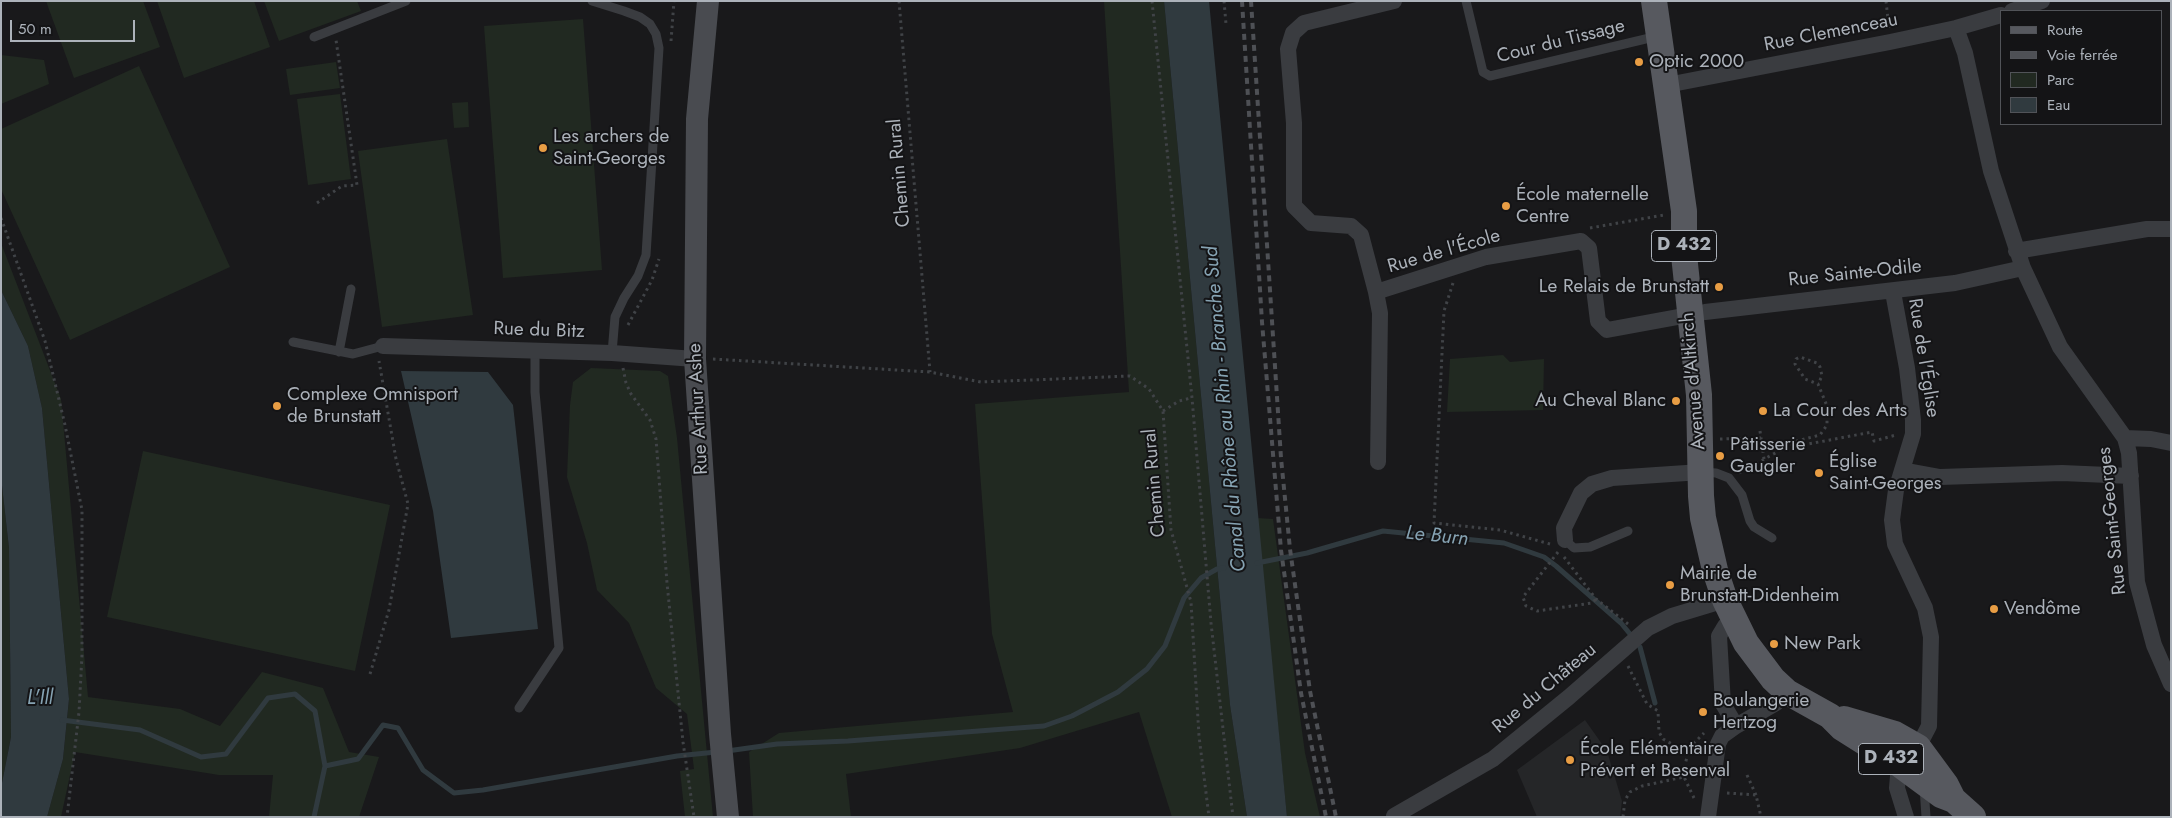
<!DOCTYPE html>
<meta charset="utf-8">
<style>
body{margin:0}
#map{position:relative;width:2172px;height:818px;overflow:hidden;background:#19191b;font-family:Jost,sans-serif}
canvas{display:block}
.frame{position:absolute;inset:0;border:2px solid #acb2ba;pointer-events:none}
.legend{position:absolute;left:2000px;top:10px;width:162px;height:115px;box-sizing:border-box;background:#141416;border:1px solid #515358;margin:0;padding:6px 9px;list-style:none;font-size:15px;color:#acb2ba}
.legend li{display:flex;align-items:center;gap:10px;height:25px}
.legend b{width:25px;border:1px solid #515358}
.scale{position:absolute;left:10px;top:20px;width:125px;height:22px;box-sizing:border-box;border:2px solid #acb2ba;border-top:0;padding-left:6px;font-size:15px;line-height:18px;white-space:nowrap;color:#acb2ba;-webkit-text-stroke:4px #141416;paint-order:stroke}
</style>
<div id="map">
<canvas width="2172" height="818"></canvas>
<div class="frame"></div>
<ul class="legend">
<li><b style="height:6px;background:#57595f"></b>Route</li>
<li><b style="height:6px;background:#4e5055"></b>Voie ferrée</li>
<li><b style="height:14px;background:#212921"></b>Parc</li>
<li><b style="height:14px;background:#303a3f"></b>Eau</li>
</ul>
<div class="scale">50 m</div>
</div>
<script>
const context = document.querySelector('canvas').getContext('2d');
context.lineJoin = 'round';
function fill(path, color) { context.fillStyle = color; context.fill(path, 'evenodd'); }
const toPath = rows => new Path2D(rows.map(r => 'M' + r).join(''));
function trace(path, color, width, dash) { context.strokeStyle = color; context.lineWidth = width; context.lineCap = dash ? 'butt' : 'round'; context.setLineDash(dash || []); context.stroke(path); }
function label(font, color, halo, rows, align = 'center') {
  context.font = font + ' Jost,sans-serif'; context.lineWidth = 4; context.setLineDash([]); context.textBaseline = 'middle'; context.strokeStyle = halo; context.fillStyle = color; for (const [text, x, y, turn = 0] of rows) {
    context.save(); context.translate(x, y); context.rotate((+turn || 0) * Math.PI / 180); context.textAlign = isNaN(turn) ? turn : align; if (halo) context.strokeText(text, 0, 0); context.fillText(text, 0, 0); context.restore();
  }
}
fill(toPath([
 [1585,720,1607,751,1622,801,1620,817,1537,817,1517,770]
]), '#252628');
fill(toPath([
 [46,1,143,1,160,47,74,78],
 [157,1,254,1,270,47,184,78],
 [264,1,357,1,361,11,279,41],
 [1104,1,1164,1,1230,705,1247,817,1172,817,1139,712,1020,748,846,774,851,817,753,817,749,752,779,733,1013,712,992,634,975,404,1129,392],
 [583,19,602,270,503,278,484,26],
 [1,55,44,60,49,84,1,104],
 [336,62,340,88,290,95,286,69],
 [139,66,230,267,70,340,1,189,1,129],
 [340,94,351,179,308,185,297,99],
 [468,102,469,127,454,128,452,103],
 [447,139,473,315,382,327,358,151],
 [1,243,61,399,88,697,180,709,220,726,262,672,323,688,349,752,379,757,359,817,269,817,273,775,219,775,75,752,61,817,47,817,63,759,69,699,42,408,28,346,1,290],
 [1503,355,1510,362,1544,359,1543,410,1447,412,1450,359],
 [591,368,660,371,668,376,677,438,713,817,685,817,680,771,694,769,687,714,656,688,629,623,597,590,587,543,567,477,570,405,573,382],
 [143,451,390,505,355,671,107,617],
 [1,477,9,548,11,737,1,788],
 [1257,518,1273,519,1305,753,1320,817,1287,817]
]), '#212921');
fill(toPath([
 [1164,1,1209,1,1287,817,1247,817,1230,705],
 [1,290,28,346,42,408,69,699,63,759,47,817,1,817,1,788,11,737,9,548,1,477],
 [401,371,488,372,513,405,538,629,451,638,433,511]
]), '#303a3f');
trace(toPath([
 [1257,563,1307,553,1383,531,1504,543,1544,557,1556,566,1621,623,1630,634],
 [1640,647,1655,703],
 [62,720,140,730,201,757,226,754,268,698,295,694,315,711,325,766,314,817],
 [727,751,777,744,848,741,1044,726,1072,716,1118,692,1147,669,1165,646,1184,598,1201,578,1217,569,1224,568],
 [325,766,358,759,383,725,398,728,423,770,454,793,483,790,677,756,716,752]
]), '#303a3f', 5);
trace(toPath([
 [899,1,930,372],
 [1152,1,1192,398,1211,623,1233,817],
 [1224,1,1226,24],
 [1886,1,1889,28],
 [671,41,674,1],
 [317,203,342,186,357,185,336,40],
 [1,218,45,341,65,425,82,510,82,655,79,712,67,817],
 [1590,228,1664,215],
 [1453,283,1444,311,1434,523,1500,530,1550,544],
 [628,325,652,280,659,259],
 [713,359,930,372,981,382,1130,376,1149,389,1163,411,1171,530,1191,602,1199,736,1209,817],
 [623,368,626,383,631,394,650,420,656,439,667,583,683,742,694,817],
 [1163,411,1179,401,1191,398],
 [1760,431,1764,459],
 [1720,439,1761,438],
 [1798,441,1803,445,1872,432,1874,441,1896,435],
 [1739,473,1797,441,1820,435,1827,425,1827,406,1818,384,1805,379,1795,364,1796,359,1800,357,1817,363,1820,367,1822,376,1818,384],
 [1558,552,1523,597,1526,606,1537,611,1592,603,1596,599],
 [1564,557,1596,599,1628,624],
 [1628,666,1647,704,1658,711,1659,732,1663,739,1688,753],
 [370,674,389,610,408,504,396,459,379,361],
 [1747,775,1756,795],
 [1727,793,1756,795,1761,817],
 [1694,798,1684,777,1685,765,1688,753,1695,742,1704,733],
 [1623,817,1625,800,1630,792,1642,786,1684,777]
]), '#404347', 3, [2.5, 4]);
trace(toPath([
 [592,1,624,11,640,17,650,24,656,34,659,48,646,255,638,276,624,298,615,317,612,353],
 [1466,1,1483,72,1490,76,1658,36],
 [314,37,406,1],
 [293,342,353,354,383,346],
 [339,352,351,289],
 [1703,472,1716,473,1729,478,1742,495,1750,521,1754,527,1772,538],
 [1565,540,1574,548,1590,547,1628,531],
 [519,708,559,648,535,392,535,351],
 [1924,787,1926,817]
]), '#3a3c40', 9);
trace(toPath([
 [2012,11,2042,1],
 [1956,28,1965,53,1991,171,2023,268,2060,347,2125,438,2129,453,2137,582,2154,645,2171,684],
 [1667,85,1890,42,1956,28,2001,15],
 [2016,251,2147,229,2171,229],
 [1376,292,1486,257,1581,241,1589,248,1598,321,1607,330,1705,312,1955,283,2023,268],
 [1893,292,1907,368,1913,420,1913,434,1896,490,1892,520,1895,544,1925,608,1931,637,1929,726,1918,747],
 [383,346,612,353,695,359],
 [2125,438,2151,439,2171,443],
 [1378,462,1380,313,1376,292,1361,235,1351,226,1311,223,1294,206,1294,123,1288,49,1293,33,1304,23,1394,1],
 [1902,470,1940,477,2062,473,2131,476],
 [1565,540,1564,528,1581,493,1592,484,1612,478,1701,472],
 [1734,621,1725,626,1719,636,1723,704,1736,726],
 [1899,764,1897,788,1906,817],
 [1394,816,1493,759,1569,697,1648,628,1672,616,1725,600],
 [1708,817,1718,744,1722,736,1736,726,1776,703,1787,692]
]), '#3a3c40', 16);
trace(toPath([
 [708,1,697,119,695,359,720,734,728,817]
]), '#494b50', 22);
trace(toPath([
 [1654,1,1684,211,1684,255,1699,395,1701,496,1703,518,1715,570,1725,600,1746,643,1773,679,1787,692,1830,716,1842,728,1899,764,1941,795,1954,800,1973,817],
 [1844,719,1895,734,1918,747,1946,785,1952,797]
]), '#57595f', 26);
trace(toPath([
 [1242,1,1262,322,1281,550,1301,693,1326,817],
 [1251,1,1281,458,1290,549,1310,691,1336,817]
]), '#4e5055', 4, [6, 5]);
for (const [x, y, r, color] of [
 [1639,62,5,"#e89d44"],
 [543,148,5,"#e89d44"],
 [1506,206,5,"#e89d44"],
 [1719,287,5,"#e89d44"],
 [1676,401,5,"#e89d44"],
 [277,406,5,"#e89d44"],
 [1763,411,5,"#e89d44"],
 [1720,456,5,"#e89d44"],
 [1819,473,5,"#e89d44"],
 [1670,585,5,"#e89d44"],
 [1994,609,5,"#e89d44"],
 [1774,644,5,"#e89d44"],
 [1703,712,5,"#e89d44"],
 [1570,760,5,"#e89d44"]
]) { const dot = new Path2D(); dot.arc(x, y, r, 0, 2 * Math.PI); context.fillStyle = color; context.fill(dot); trace(dot, '#141416', 2); }
for (const [x, y, w] of [
 [1684,246,65],
 [1891,759,65]
]) { const box = new Path2D(); box.roundRect(x - w / 2, y - 15.5, w, 31, 4); context.fillStyle = '#141416'; context.fill(box); trace(box, '#acb2ba', 1); }
label('bold 18px', '#acb2ba', null, [
 ["D 432",1684,246],
 ["D 432",1891,759]
]);
label('19px', '#acb2ba', '#141416', [
 ["Rue Clemenceau",1831,33,-11],
 ["Cour du Tissage",1561,42,-14],
 ["Chemin Rural",900,173,-95],
 ["Rue de l'École",1444,252,-16],
 ["Rue Sainte-Odile",1855,274,-6],
 ["Rue du Bitz",539,331,2],
 ["Rue de l'Église",1923,358,81],
 ["Avenue d'Altkirch",1694,381,-95],
 ["Rue Arthur Ashe",699,409,-93],
 ["Chemin Rural",1155,483,-95],
 ["Rue Saint-Georges",2113,521,-96],
 ["Rue du Château",1545,689,-40]
]);
label('19px', '#acb2ba', '#141416', [
 ["Optic 2000",1649,62],
 ["Les archers de",553,137],
 ["Saint-Georges",553,159],
 ["École maternelle",1516,195],
 ["Centre",1516,217],
 ["Le Relais de Brunstatt",1709,287,"right"],
 ["Complexe Omnisport",287,395],
 ["de Brunstatt",287,417],
 ["Au Cheval Blanc",1666,401,"right"],
 ["La Cour des Arts",1773,411],
 ["Pâtisserie",1730,445],
 ["Gaugler",1730,467],
 ["Église",1829,462],
 ["Saint-Georges",1829,484],
 ["Mairie de",1680,574],
 ["Brunstatt-Didenheim",1680,596],
 ["Vendôme",2004,609],
 ["New Park",1784,644],
 ["Boulangerie",1713,701],
 ["Hertzog",1713,723],
 ["École Elémentaire",1580,749],
 ["Prévert et Besenval",1580,771]
], 'left');
label('italic 20px', '#86a3b3', '#141416', [
 ["Canal du Rhône au Rhin - Branche Sud",1226,409,-95],
 ["Le Burn",1437,537,6],
 ["L'Ill",40,699]
]);
</script>
